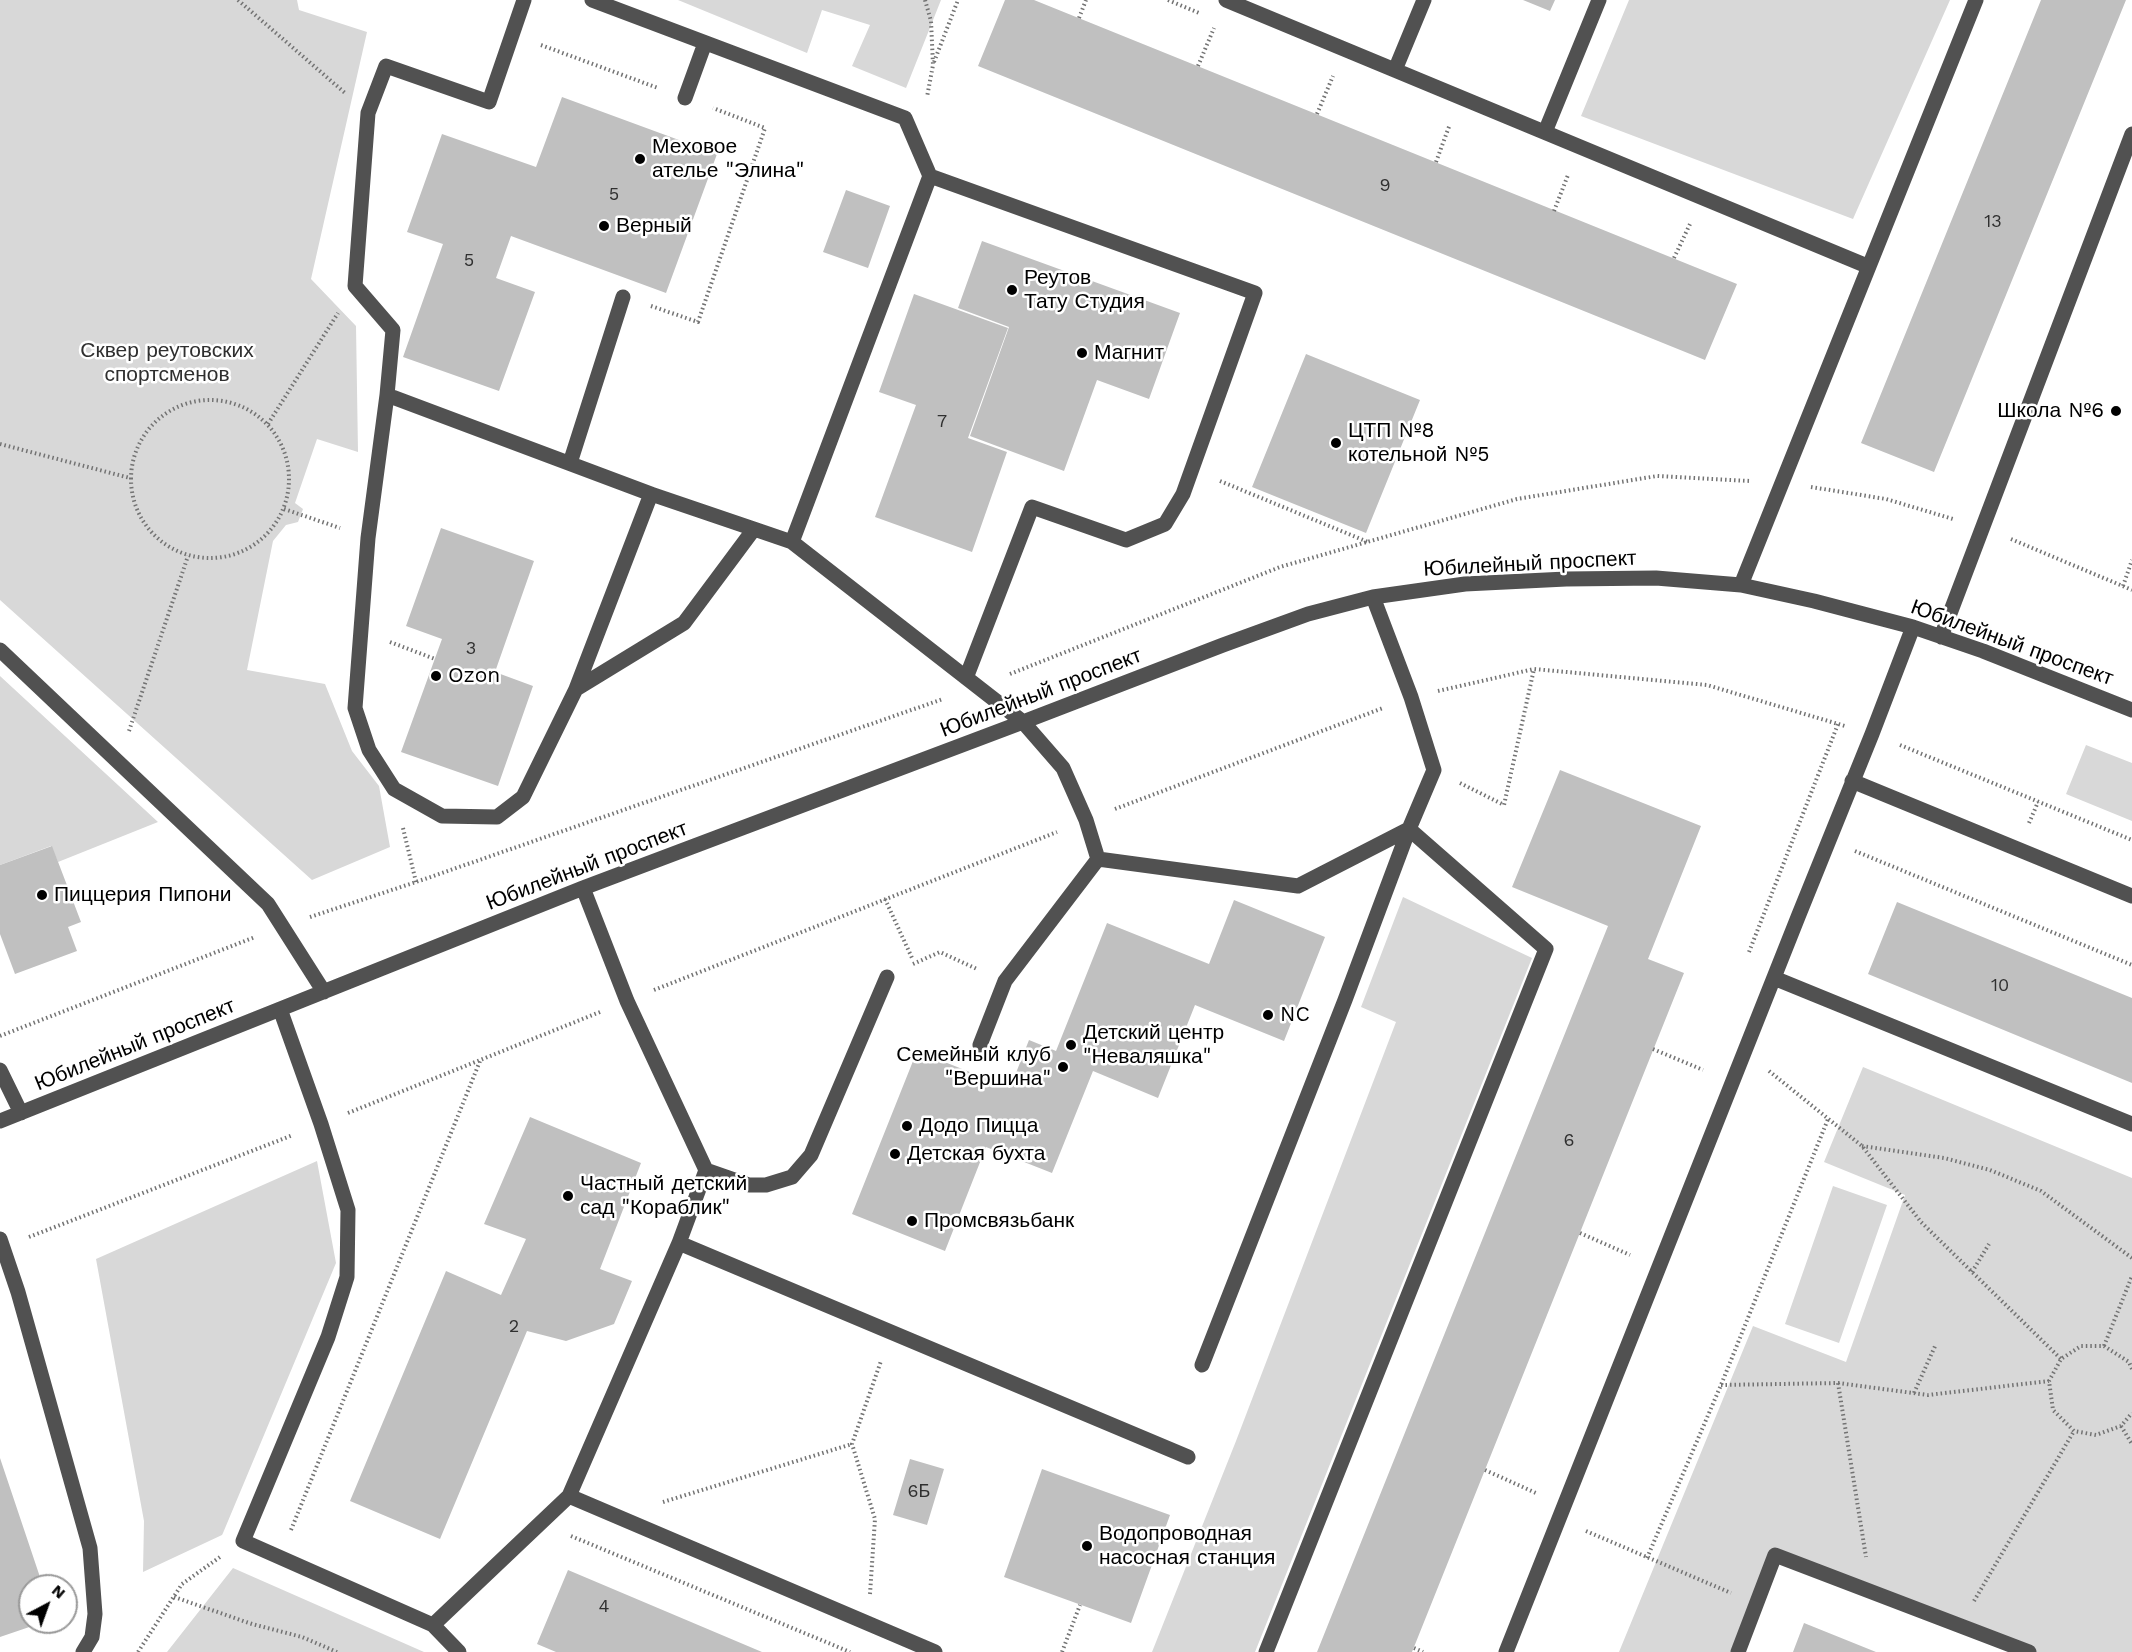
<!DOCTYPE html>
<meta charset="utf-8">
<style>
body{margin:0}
#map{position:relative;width:2132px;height:1652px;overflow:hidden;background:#fff;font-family:"Work Sans",sans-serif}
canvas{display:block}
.north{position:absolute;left:18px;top:1574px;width:60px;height:60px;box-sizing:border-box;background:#fff;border:2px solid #999;border-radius:50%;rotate:41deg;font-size:16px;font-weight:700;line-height:24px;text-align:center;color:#000}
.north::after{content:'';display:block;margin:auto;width:21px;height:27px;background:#000;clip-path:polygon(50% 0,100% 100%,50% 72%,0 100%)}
</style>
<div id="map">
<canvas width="2132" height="1652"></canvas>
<div class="north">N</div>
</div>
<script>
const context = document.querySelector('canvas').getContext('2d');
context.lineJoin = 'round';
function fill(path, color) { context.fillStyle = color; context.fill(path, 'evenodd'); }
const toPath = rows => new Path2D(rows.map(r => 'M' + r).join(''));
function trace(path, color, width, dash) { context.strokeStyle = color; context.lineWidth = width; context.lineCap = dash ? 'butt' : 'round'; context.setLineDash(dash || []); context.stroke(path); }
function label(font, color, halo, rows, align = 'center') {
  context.font = font + ' "Work Sans",sans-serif'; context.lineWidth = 5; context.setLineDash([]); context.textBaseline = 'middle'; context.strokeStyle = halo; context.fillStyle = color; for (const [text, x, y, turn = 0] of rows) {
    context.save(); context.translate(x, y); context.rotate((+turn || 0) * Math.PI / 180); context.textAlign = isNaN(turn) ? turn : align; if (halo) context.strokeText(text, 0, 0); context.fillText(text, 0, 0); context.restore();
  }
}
fill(toPath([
 [0,0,297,0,299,10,367,32,311,279,356,326,358,452,317,439,295,503,303,509,298,522,286,525,273,541,247,670,325,684,352,751,379,786,390,847,312,880,0,600],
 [678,0,941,0,906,88,852,66,870,25,822,10,807,53],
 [1629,0,1950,0,1853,219,1581,116],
 [0,676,158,822,58,862,51,846,0,865],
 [2086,745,2132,763,2132,821,2066,794],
 [1403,897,1532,958,1255,1652,1152,1652,1236,1441,1396,1022,1361,1007],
 [1863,1067,2132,1178,2132,1652,2036,1652,1772,1552,1731,1652,1619,1652,1753,1326,1846,1362,1905,1195,1824,1162],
 [317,1161,336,1263,223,1533,222,1535,143,1572,144,1521,96,1259],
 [1833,1186,1887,1205,1839,1343,1785,1324],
 [233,1568,424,1652,167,1652]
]), '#d8d8d8');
fill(toPath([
 [1005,0,1034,0,1737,284,1705,360,978,66],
 [1523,0,1555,0,1550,11],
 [2041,0,2126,0,1934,472,1861,443],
 [562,97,717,154,666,293,511,236,496,278,535,292,499,391,403,357,443,244,407,232,442,134,536,167],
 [846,190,890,206,868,268,823,252],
 [982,241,1180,313,1149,399,1097,380,1064,471,970,436,1009,327,958,308],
 [914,294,1008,328,968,438,1007,452,972,552,875,517,916,405,879,392],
 [1306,354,1420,400,1366,533,1252,487],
 [441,528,534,561,495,672,533,686,498,786,401,752,442,639,406,626],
 [1560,770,1701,826,1648,959,1684,973,1412,1652,1317,1652,1608,926,1512,887],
 [52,846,81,922,68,927,77,951,15,974,0,934,0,865],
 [1234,900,1325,937,1284,1041,1195,1005,1158,1098,1093,1071,1052,1173,986,1147,945,1251,852,1214,917,1051,1010,1088,1029,1040,1056,1051,1107,923,1209,964],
 [1897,902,2132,998,2132,1083,1868,974],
 [530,1117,641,1163,600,1269,632,1281,614,1324,566,1341,527,1331,440,1539,350,1501,446,1271,501,1295,526,1239,484,1224],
 [0,1458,43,1586,30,1586,30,1622,44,1622,0,1637],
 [910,1459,944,1469,927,1525,893,1515],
 [1042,1469,1170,1515,1131,1623,1004,1577],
 [568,1570,762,1652,556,1652,537,1644],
 [66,1588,74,1613,66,1615],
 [1804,1623,1876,1652,1793,1652]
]), '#c0c0c0');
trace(toPath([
 [238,0,345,93],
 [925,0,931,21,933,65,927,97],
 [1168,0,1199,13],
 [1079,18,1086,0],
 [541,45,658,88],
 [934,62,958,0],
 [1198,66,1214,28],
 [1317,114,1333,76],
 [1436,162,1450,124],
 [1554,211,1568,175],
 [1674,258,1690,224],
 [651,306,698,322,765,128,713,108],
 '131 479a79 79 0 1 1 158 0a79 79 0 1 1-158 0Z',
 [268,424,338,313],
 [0,444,130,478],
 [1220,481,1368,542],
 [1811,487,1886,499,1953,519],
 [284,509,340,528],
 [2011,539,2132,590],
 [2123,586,2132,560],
 [390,642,435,659],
 [1010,674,1280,567,1517,499,1657,476,1750,481],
 [1438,691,1534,669,1707,685,1845,726],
 [129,731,188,556],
 [1900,745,2132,840],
 [1460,783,1504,805,1534,669],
 [1115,809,1383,708],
 [2029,823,2038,802],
 [403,828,416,882],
 [1855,851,2132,965],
 [885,899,912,958],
 [310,917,416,882,943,699],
 [1749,952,1838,724],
 [913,964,940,952,977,969],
 [654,990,1057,832],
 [0,1036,255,937],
 [1653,1049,1703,1070],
 [1769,1071,1862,1146,1921,1222,2061,1359],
 [348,1113,600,1012],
 [1862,1146,1944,1158,1990,1170,2041,1191,2132,1258],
 [1580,1233,1630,1255],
 [29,1237,293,1135],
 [1972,1272,1989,1244],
 [2104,1346,2132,1276],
 [2132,1369,2129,1362,2104,1346,2081,1346,2061,1359,2049,1381,2053,1410,2074,1431,2096,1435,2121,1426,2132,1413],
 [1838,1383,1866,1557],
 [1721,1385,1838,1383,1928,1395,2049,1381],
 [1914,1393,1936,1344],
 [2121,1426,2132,1444],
 [1485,1470,1536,1493],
 [663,1502,852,1444],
 [291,1530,480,1061],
 [1586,1531,1731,1593],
 [571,1536,850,1652],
 [1647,1558,1721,1385,1828,1119],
 [870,1594,875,1519,852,1444,881,1361],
 [174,1597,252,1624,302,1637,337,1652],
 [1974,1601,2074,1431],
 [1414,1648,1423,1652],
 [138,1652,182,1584,220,1557],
 [1062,1652,1080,1605]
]), '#737373', 4, [1.5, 3]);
trace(toPath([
 [524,0,489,102,386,66,368,113,355,286,393,330,387,395,368,538,355,708,369,750,394,789,442,816,497,817,523,797,576,689,684,623,754,529,792,542,1023,722,1063,768,1086,820,1098,859,1005,981,980,1045],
 [592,0,905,118,930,176,792,542],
 [1226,0,1867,266],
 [1395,70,1424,0],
 [685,98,705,43],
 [1545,132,1599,0],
 [930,176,1255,293,1183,494,1165,524,1126,540,1032,507,966,678],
 [387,395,651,494,576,689],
 [570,463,623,297],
 [651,494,754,529],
 [1741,585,1976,0],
 [1941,637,2132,134],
 [0,650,268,904,324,992],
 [1852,781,2132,896],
 [1098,859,1298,886,1409,829],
 [583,888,627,1001,706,1170,679,1243,569,1496,935,1652],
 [1774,978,2132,1124],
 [280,1009,321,1124,348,1210,347,1277,328,1337,243,1541,433,1625,459,1652],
 [0,1070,21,1113],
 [0,1121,583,888,1023,722,1223,645,1308,614,1373,597,1465,584,1566,579,1656,578,1741,585,1814,601,1913,627,1983,651,2132,710],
 [706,1170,749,1185,766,1185,792,1177,811,1155,887,977],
 [0,1239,18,1292,90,1548,95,1614,92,1637,83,1652],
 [679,1243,1188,1457],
 [1202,1365,1345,1000,1409,829],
 [433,1625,569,1496],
 [1266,1652,1546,949,1409,829,1434,770,1411,697,1373,597],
 [1506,1652,1798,917,1872,734,1913,627],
 [1738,1652,1775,1555,2029,1652]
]), '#515151', 15);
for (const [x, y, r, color] of [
 [640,159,6,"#000"],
 [604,226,6,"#000"],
 [1012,290,6,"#000"],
 [1082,353,6,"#000"],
 [2116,411,6,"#000"],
 [1336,443,6,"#000"],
 [436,676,6,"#000"],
 [42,895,6,"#000"],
 [1268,1015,6,"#000"],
 [1071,1045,6,"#000"],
 [1063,1067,6,"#000"],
 [907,1126,6,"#000"],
 [895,1154,6,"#000"],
 [568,1196,6,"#000"],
 [912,1221,6,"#000"],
 [1087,1546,6,"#000"]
]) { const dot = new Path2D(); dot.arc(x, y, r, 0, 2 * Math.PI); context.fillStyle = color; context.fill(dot); trace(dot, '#fff', 2); }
label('18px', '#303030', null, [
 ["9",1385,186],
 ["5",614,195],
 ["13",1993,222],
 ["5",469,261],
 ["7",942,422],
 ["3",471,649],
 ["10",2000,986],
 ["6",1569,1141],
 ["2",514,1327],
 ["6Б",919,1492],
 ["4",604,1607]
]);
label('21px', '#000', '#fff', [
 ["Меховое",652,147],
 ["ателье \"Элина\"",652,171],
 ["Верный",616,226],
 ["Реутов",1024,278],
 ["Тату Студия",1024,302],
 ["Магнит",1094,353],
 ["Школа №6",2104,411,"right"],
 ["ЦТП №8",1348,431],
 ["котельной №5",1348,455],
 ["Ozon",448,676],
 ["Пиццерия Пипони",54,895],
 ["NC",1280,1015],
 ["Детский центр",1083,1033],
 ["\"Неваляшка\"",1083,1057],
 ["Семейный клуб",1051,1055,"right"],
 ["\"Вершина\"",1051,1079,"right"],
 ["Додо Пицца",919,1126],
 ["Детская бухта",907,1154],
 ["Частный детский",580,1184],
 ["сад \"Кораблик\"",580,1208],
 ["Промсвязьбанк",924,1221],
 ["Водопроводная",1099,1534],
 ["насосная станция",1099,1558]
], 'left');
label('21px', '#2f2f2f', '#fff', [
 ["Сквер реутовских",167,351],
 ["спортсменов",167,375]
]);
label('21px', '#000', '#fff', [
 ["Юбилейный проспект",1530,564,-3],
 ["Юбилейный проспект",2012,643,20],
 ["Юбилейный проспект",1041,693,-21],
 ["Юбилейный проспект",587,866,-21],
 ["Юбилейный проспект",135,1045,-22]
]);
</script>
